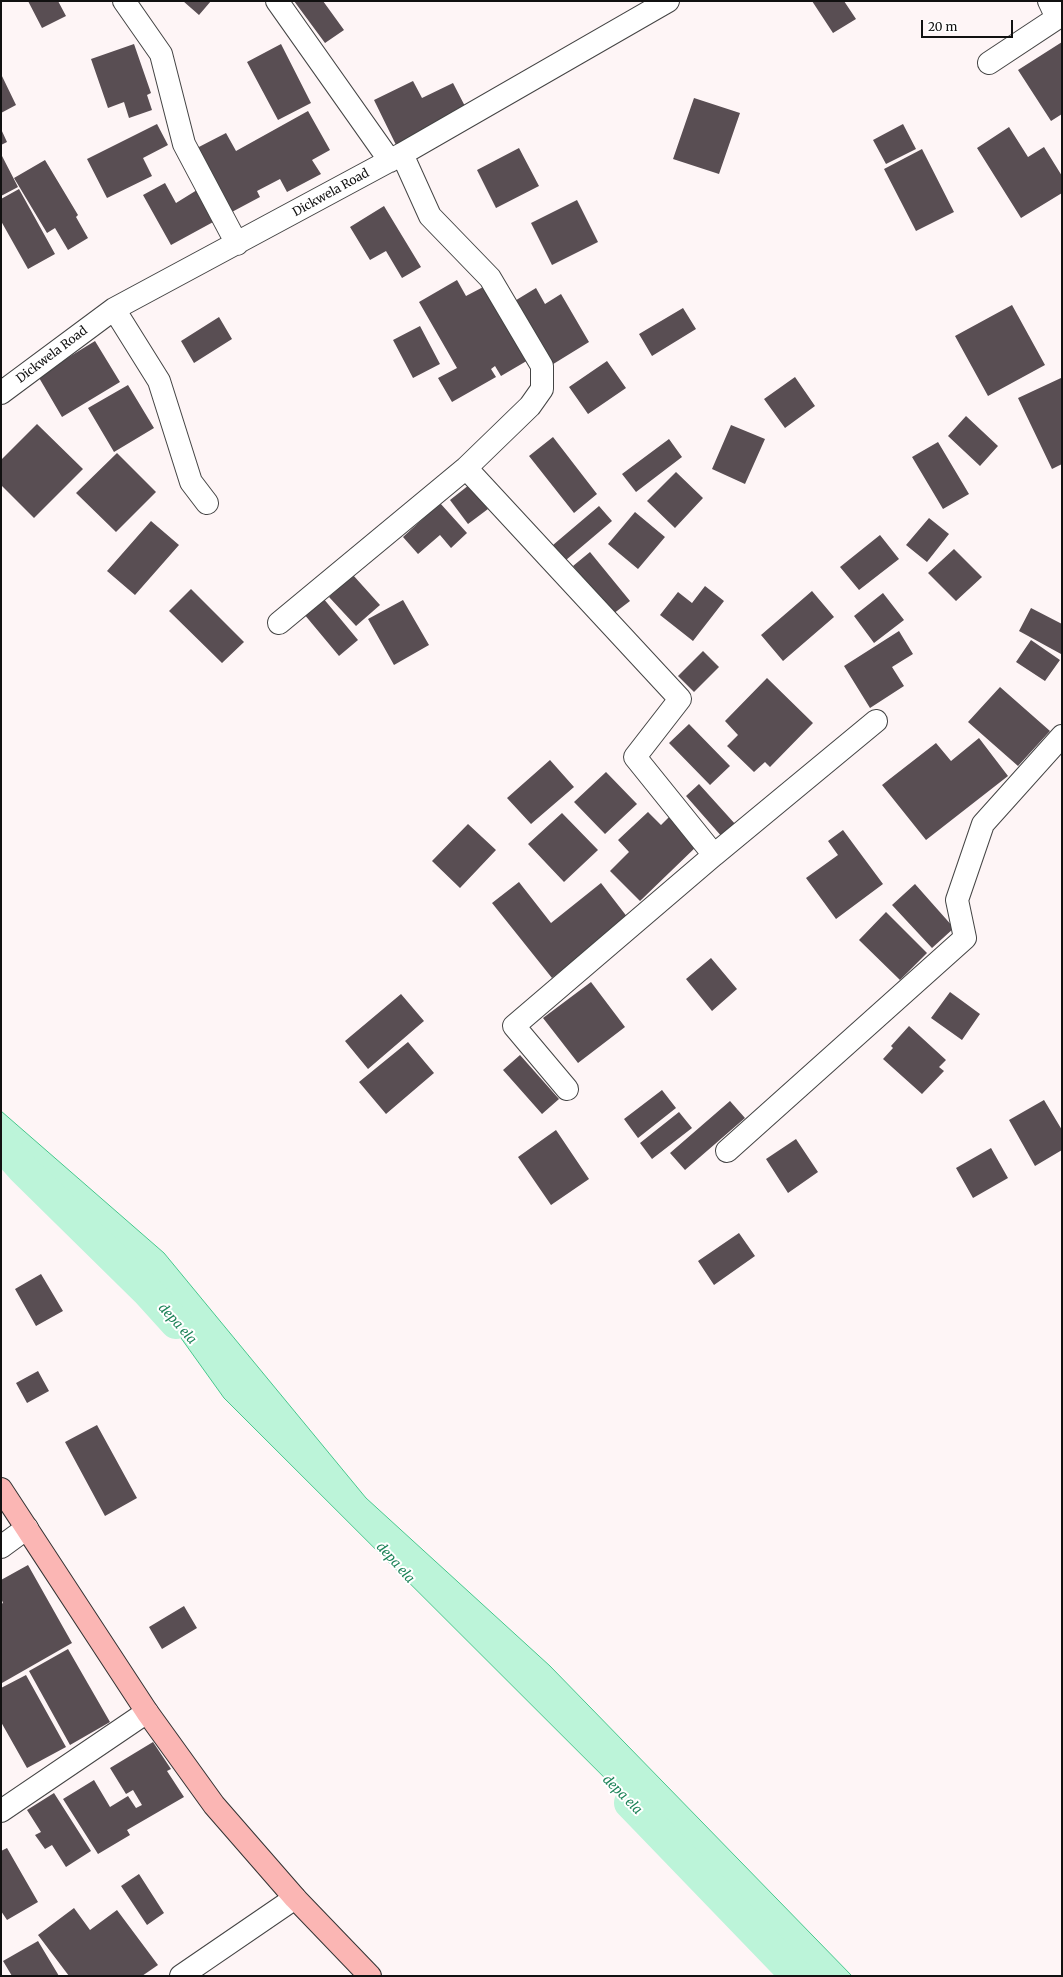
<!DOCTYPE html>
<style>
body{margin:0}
#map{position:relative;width:1063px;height:1977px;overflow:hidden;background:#fef5f6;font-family:Merriweather,serif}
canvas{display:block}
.frame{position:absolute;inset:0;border:2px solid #111;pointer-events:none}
.scale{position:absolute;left:921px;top:20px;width:92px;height:18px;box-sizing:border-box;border:2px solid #111;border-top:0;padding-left:5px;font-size:12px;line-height:14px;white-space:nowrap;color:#111;-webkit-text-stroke:3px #fff;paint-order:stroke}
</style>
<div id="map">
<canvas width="1063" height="1977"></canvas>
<div class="frame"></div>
<div class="scale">20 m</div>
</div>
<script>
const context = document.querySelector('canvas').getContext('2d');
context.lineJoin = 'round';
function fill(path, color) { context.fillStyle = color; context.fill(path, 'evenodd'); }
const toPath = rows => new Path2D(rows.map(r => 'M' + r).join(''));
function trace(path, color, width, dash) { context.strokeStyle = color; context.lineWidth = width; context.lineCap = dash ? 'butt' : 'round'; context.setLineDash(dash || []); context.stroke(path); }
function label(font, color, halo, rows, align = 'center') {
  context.font = font + ' Merriweather,serif'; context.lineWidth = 4; context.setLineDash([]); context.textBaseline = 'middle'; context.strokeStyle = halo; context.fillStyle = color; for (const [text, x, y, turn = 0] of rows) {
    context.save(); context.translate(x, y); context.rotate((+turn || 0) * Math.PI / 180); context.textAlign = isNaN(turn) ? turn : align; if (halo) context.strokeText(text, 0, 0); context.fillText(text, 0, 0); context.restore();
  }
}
const water = toPath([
 [1,1111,164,1253,366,1498,550,1666,852,1976,798,1976,717,1890,224,1398,110,1239,1,1152,1,1111]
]);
fill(water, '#bcf4d9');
trace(water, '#46c78c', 1);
trace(toPath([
 [1,1144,22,1168,147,1291,176,1323],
 [630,1803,797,1976]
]), '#bcf4d9', 32);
fill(toPath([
 [28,1,58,1,66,16,42,28],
 [183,1,211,1,199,15],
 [294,1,323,1,344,30,325,43],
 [812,1,844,1,856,19,833,33],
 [1062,42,1062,114,1051,121,1018,70],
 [134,44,151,93,147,95,152,110,129,118,124,102,108,108,91,59],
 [281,44,311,103,278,120,247,62],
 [1,74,16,105,1,113],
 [413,81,422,98,453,83,468,112,397,147,374,100],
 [694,98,740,113,719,174,673,159],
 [308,111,330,150,312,160,321,174,287,192,280,179,257,191,260,197,230,213,195,149,226,133,236,151],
 [157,124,168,145,143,158,152,176,107,198,87,159],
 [903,124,916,149,886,164,873,140],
 [1009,127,1028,157,1044,147,1062,176,1062,193,1021,218,977,148],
 [1,129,7,142,1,145],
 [519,148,539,186,496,208,477,170],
 [922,149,954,212,916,231,884,169],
 [1,154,18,187,1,196],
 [45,160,78,215,76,217,88,238,68,250,55,228,47,233,14,178],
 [165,183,176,203,197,190,215,221,171,245,143,195],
 [19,189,55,254,28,269,1,221,1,199],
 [577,200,598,242,552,265,531,223],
 [384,206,421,267,402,278,386,251,370,260,350,227],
 [457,280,466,296,487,285,530,359,501,376,495,366,491,369,496,377,452,402,438,378,457,368,419,302],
 [536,288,545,304,561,294,589,342,550,366,513,302],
 [1012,305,1045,365,988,396,955,336],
 [683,308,696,329,652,356,639,334],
 [219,317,232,339,194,363,181,341],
 [420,326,440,364,413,378,393,340],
 [95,341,120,382,62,417,38,376],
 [607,361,626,388,588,414,569,387],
 [795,377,815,406,785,428,764,399],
 [1061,378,1062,464,1052,469,1018,398],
 [128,385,154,428,114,452,88,408],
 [966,416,998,446,980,466,948,436],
 [37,424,83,469,34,518,1,485,1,460],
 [731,425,765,439,745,484,712,469],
 [553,437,597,494,574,513,529,456],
 [669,439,682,457,636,492,622,474],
 [938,442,969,494,943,509,912,457],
 [117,453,156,492,116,532,76,493],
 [676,472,703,498,675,528,647,501],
 [469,485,488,509,468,524,450,500],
 [440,503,467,533,451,548,440,535,418,554,403,537],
 [599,506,612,521,566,560,553,545],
 [635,512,665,537,638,569,608,544],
 [929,518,949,534,927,562,906,545],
 [151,521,179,545,135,595,107,571],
 [880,535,899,559,859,590,840,567],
 [954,549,982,577,956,601,928,573],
 [590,552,630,601,613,614,573,566],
 [353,575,380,605,356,626,329,597],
 [705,586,724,601,693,641,660,615,678,592,692,603],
 [191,589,244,642,222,663,169,611],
 [812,591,834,617,783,661,761,635],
 [883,593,904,620,874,643,854,616],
 [323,598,358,640,339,656,304,614],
 [403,600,429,645,394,665,368,619],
 [1031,608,1062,624,1061,654,1019,631],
 [899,631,913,654,892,667,904,686,870,708,844,666],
 [1031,640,1060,660,1045,681,1016,662],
 [703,651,719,667,694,692,678,676],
 [767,678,813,723,770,767,765,762,754,772,727,746,738,735,725,721],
 [1000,687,1050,731,1018,766,968,722],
 [689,724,730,766,710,785,669,743],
 [979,738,1008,776,926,840,882,785,936,743,951,761],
 [550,760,574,787,531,824,507,798],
 [606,772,637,804,605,834,574,802],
 [699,784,736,825,723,838,686,796],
 [648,812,661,825,671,815,699,844,640,901,610,871,629,852,618,840],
 [562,813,598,850,564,882,528,844],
 [468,824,496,850,460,888,432,861],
 [843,830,883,884,836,919,806,878,838,855,828,841],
 [519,882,551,923,601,883,628,918,552,978,492,903],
 [915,884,954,928,932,948,892,905],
 [886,912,927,953,900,980,859,940],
 [711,958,737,989,712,1011,686,979],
 [591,982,625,1027,578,1063,543,1018],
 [950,992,980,1014,962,1040,931,1018],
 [401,994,424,1021,368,1069,345,1041],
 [909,1026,946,1060,939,1067,944,1071,922,1094,883,1059,893,1048,891,1046],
 [408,1042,434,1073,386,1114,359,1082],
 [520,1055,559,1099,542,1114,503,1070],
 [662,1090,676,1108,638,1138,624,1119],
 [1044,1100,1062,1130,1062,1150,1035,1166,1009,1120],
 [730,1101,745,1118,685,1170,670,1153],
 [679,1112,692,1128,652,1159,640,1143],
 [556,1130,589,1179,551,1205,518,1157],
 [796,1139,818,1172,788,1193,766,1159],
 [991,1148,1008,1178,973,1198,956,1168],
 [739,1233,755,1256,714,1285,698,1261],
 [41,1274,63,1311,36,1326,15,1289],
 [38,1371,49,1391,27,1403,16,1383],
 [97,1425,137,1498,105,1516,65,1442],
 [28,1565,72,1643,2,1683,1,1604,3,1603,1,1598,1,1580],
 [184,1606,197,1628,162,1649,149,1627],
 [68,1649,110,1722,70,1745,29,1671],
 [26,1675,66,1747,27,1768,1,1722,1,1688],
 [153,1742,171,1769,167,1771,184,1797,127,1830,130,1835,98,1854,63,1799,94,1780,110,1807,128,1796,136,1808,142,1805,133,1790,126,1794,110,1768],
 [54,1793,91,1851,66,1867,52,1845,45,1849,35,1835,41,1832,27,1810],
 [7,1848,38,1902,7,1920,1,1911,1,1851],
 [139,1874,164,1913,147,1925,121,1886],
 [74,1908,90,1930,117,1910,158,1965,142,1976,69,1976,38,1935],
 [38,1941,59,1976,12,1976,3,1961]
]), '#594e53');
const street = toPath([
 [124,1,161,54,184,144,237,244],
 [277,1,390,161],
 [989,63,1057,18,1049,1],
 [114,309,159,381,191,482,207,503],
 [1,393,114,309,402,154,668,1],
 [466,468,680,699,635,757,714,855,514,1026,567,1089],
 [279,623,466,468,530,406,542,389,542,366,490,278,430,216,402,154],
 [714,855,876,721],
 [727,1151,965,938,957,900,983,824,1062,736],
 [1,1547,27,1528],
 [1,1811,147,1712],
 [181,1976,295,1898]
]);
const secondary = toPath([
 [1,1489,147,1712,214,1805,295,1898,370,1976]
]);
trace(street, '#444', 24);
trace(secondary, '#333', 24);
trace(street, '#fff', 22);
trace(secondary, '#fbb6b4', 22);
label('12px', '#111', '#fff', [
 ["Dickwela Road",331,193,-29],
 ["Dickwela Road",52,355,-37]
]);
label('italic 13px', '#1b8257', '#fff', [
 ["depa ela",177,1324,48],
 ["depa ela",395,1563,48],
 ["depa ela",622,1795,45]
]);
</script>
